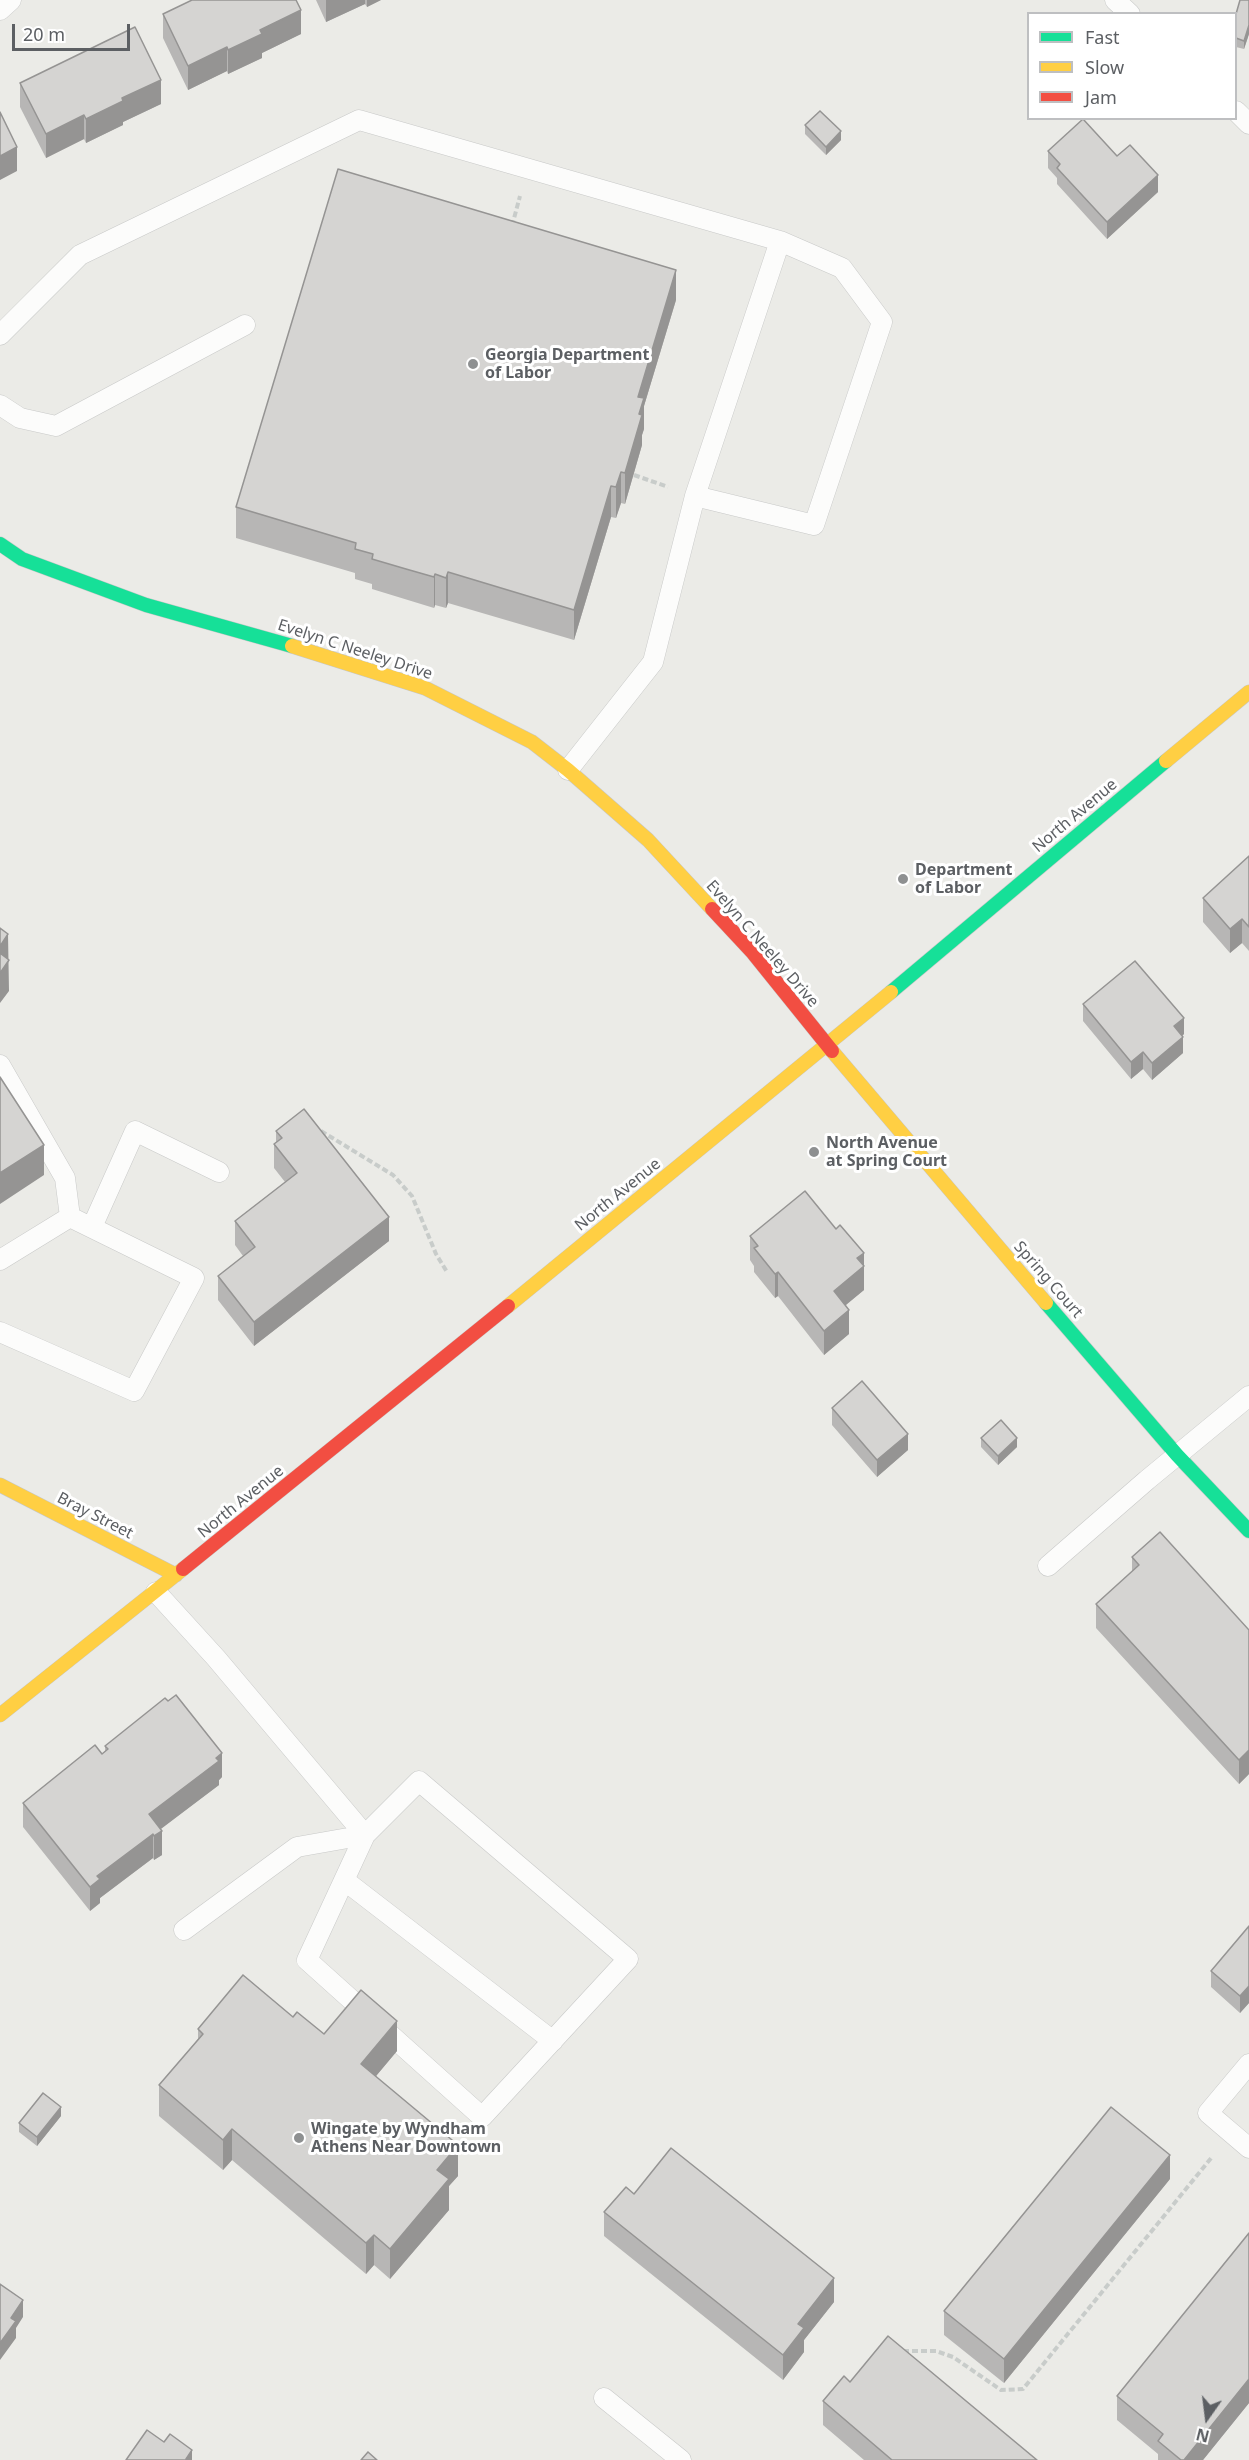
<!DOCTYPE html>
<style>
body{margin:0}
#map{position:relative;width:1249px;height:2460px;overflow:hidden;background:#ebebe7;font-family:"Noto Sans",sans-serif}
canvas{display:block}
.legend{position:absolute;left:1027px;top:12px;width:210px;height:108px;box-sizing:border-box;background:#fff;border:2px solid #bebfc1;margin:0;padding:8px 10px;list-style:none;font-size:18px;color:#5c5f63}
.legend li{display:flex;align-items:center;gap:12px;height:30px}
.legend b{width:30px;border:2px solid #bebfc1}
.north{position:absolute;left:1177px;top:2388px;width:60px;height:60px;-webkit-text-stroke:4px #fff;paint-order:stroke;rotate:194deg;font-size:16px;font-weight:700;line-height:24px;text-align:center;color:#5c5f63}
.north::after{content:'';display:block;margin:auto;width:21px;height:27px;background:#5c5f63;clip-path:polygon(50% 0,100% 100%,50% 72%,0 100%)}
.scale{position:absolute;left:12px;top:24px;width:118px;height:27px;box-sizing:border-box;border:3px solid #5c5f63;border-top:0;padding-left:8px;font-size:18px;line-height:21px;white-space:nowrap;color:#5c5f63;-webkit-text-stroke:4px #fff;paint-order:stroke}
</style>
<div id="map">
<canvas width="1249" height="2460"></canvas>
<ul class="legend">
<li><b style="height:8px;background:#16e098"></b>Fast</li>
<li><b style="height:8px;background:#ffcf43"></b>Slow</li>
<li><b style="height:8px;background:#f24e42"></b>Jam</li>
</ul>
<div class="north">N</div>
<div class="scale">20 m</div>
</div>
<script>
const context = document.querySelector('canvas').getContext('2d');
context.lineJoin = 'round';
const toPath = rows => new Path2D(rows.map(r => 'M' + r).join(''));
function trace(path, color, width, dash) { context.strokeStyle = color; context.lineWidth = width; context.lineCap = dash ? 'butt' : 'round'; context.setLineDash(dash || []); context.stroke(path); }
function fill(path, color) { context.fillStyle = color; context.fill(path, 'evenodd'); }
function label(font, color, halo, rows, align = 'center') {
  context.font = font + ' "Noto Sans",sans-serif'; context.lineWidth = 6; context.setLineDash([]); context.textBaseline = 'middle'; context.strokeStyle = halo; context.fillStyle = color; for (const [text, x, y, turn = 0] of rows) {
    context.save(); context.translate(x, y); context.rotate((+turn || 0) * Math.PI / 180); context.textAlign = isNaN(turn) ? turn : align; if (halo) context.strokeText(text, 0, 0); context.fillText(text, 0, 0); context.restore();
  }
}
const lane = toPath([
 [1115,0,1130,14],
 [0,10,11,0],
 [1236,111,1249,124],
 [0,335,80,255,359,120,780,241,842,268,882,322,814,525,695,496],
 [0,405,20,418,56,426,245,325],
 [568,770,653,662,695,496,780,241],
 [0,1065,65,1178,70,1217],
 [92,1227,135,1131,219,1172],
 [0,1260,70,1217,194,1278,134,1391,0,1332],
 [1048,1566,1147,1480,1249,1396],
 [156,1592,216,1658,365,1835],
 [344,1880,553,2041],
 [184,1930,297,1847,365,1835,419,1781,628,1959,482,2117,307,1960,365,1835],
 [1249,2064,1208,2113,1249,2148],
 [604,2398,681,2460]
]);
const fast = toPath([
 [0,544,22,559,146,605,292,646],
 [891,992,1166,761],
 [1046,1303,1177,1455,1249,1531]
]);
const slow = toPath([
 [292,646,425,688,532,742,568,770,648,840,712,909],
 [1166,761,1249,692],
 [832,1051,1046,1303],
 [508,1306,891,992],
 [0,1485,176,1575],
 [0,1715,183,1569]
]);
const jam = toPath([
 [712,909,753,953,832,1051],
 [183,1569,508,1306]
]);
trace(lane, '#c8c9c8', 21);
trace(fast, '#c6c7c7', 15);
trace(slow, '#c6c7c7', 15);
trace(jam, '#c6c7c7', 15);
trace(toPath([
 [512,226,520,196],
 [634,475,668,487],
 [321,1131,393,1175,412,1196,436,1254,447,1272],
 [903,2351,936,2351,953,2357,1001,2390,1023,2389,1212,2157]
]), '#c8ccca', 4, [6, 3]);
trace(lane, '#fcfcfb', 20);
trace(fast, '#16e098', 14);
trace(slow, '#ffcf43', 14);
trace(jam, '#f24e42', 14);
fill(toPath([
 [316,0,381,0,367,7,365,4,326,22],
 [1249,0,1249,34,1244,49,1236,47,1236,14],
 [163,14,301,34,262,53,262,58,228,74,227,71,188,90,163,38],
 [20,83,161,104,123,122,123,125,86,143,84,139,46,158,20,107],
 [805,125,841,140,826,155,805,134],
 [1048,151,1158,192,1107,239,1057,184,1057,178,1048,168],
 [676,300,644,406,644,429,642,435,642,445,625,504,621,503,616,518,611,517,574,640,448,603,446,608,435,605,434,608,372,589,372,584,355,579,355,573,236,538,236,507],
 [1249,856,1249,951,1242,943,1230,953,1203,922,1203,898],
 [1083,1004,1184,1034,1182,1036,1183,1053,1152,1080,1143,1069,1131,1079,1083,1021],
 [276,1131,389,1241,254,1346,218,1300,218,1276,243,1256,235,1245,235,1221,285,1182,274,1168,274,1144,276,1142],
 [836,1229,864,1253,864,1290,845,1305,849,1334,824,1355,778,1296,775,1298,754,1272,754,1266,750,1260,750,1236],
 [832,1408,908,1450,877,1477,832,1425],
 [981,1438,1017,1447,998,1465,981,1447],
 [1132,1557,1249,1630,1249,1774,1239,1784,1096,1628,1096,1604,1132,1572],
 [105,1746,222,1777,219,1780,219,1785,160,1829,162,1855,154,1860,153,1858,100,1898,100,1903,90,1911,23,1827,23,1803,102,1754,105,1751],
 [1249,1926,1249,2003,1240,2013,1211,1987,1211,1971],
 [293,2017,324,2034,397,2051,376,2076,458,2176,449,2186,449,2210,390,2279,374,2265,366,2274,232,2160,223,2170,159,2116,159,2085,198,2039,198,2029],
 [61,2116,37,2146,19,2132,19,2123],
 [1170,2179,1004,2383,944,2335,944,2311],
 [634,2194,834,2302,804,2340,804,2352,783,2380,604,2236,604,2212],
 [1249,2233,1249,2403,1203,2460,1158,2460,1158,2454,1117,2420,1117,2396],
 [823,2401,1037,2460,864,2460,823,2425]
]), '#b7b6b5');
fill(toPath([
 [326,0,365,0,365,4,326,22],
 [367,0,381,0,367,7],
 [301,10,301,34,262,53,262,58,228,74,228,50,260,30],
 [1249,25,1249,34,1244,49,1244,41],
 [227,47,227,71,188,90,188,66],
 [161,80,161,104,123,122,123,125,86,143,86,119,122,98],
 [84,115,84,139,46,158,46,134],
 [841,131,841,140,826,155,826,147],
 [17,147,17,171,0,180,0,156],
 [1158,175,1158,192,1107,239,1107,222],
 [676,270,676,300,644,406,644,429,642,435,642,445,625,504,625,473,638,397],
 [621,472,621,503,616,518,616,487],
 [611,486,611,517,574,640,574,610],
 [448,572,448,603,446,608,446,578],
 [435,574,435,605,434,608,434,577],
 [1242,919,1242,943,1230,953,1230,929],
 [8,934,9,991,0,1003,0,946],
 [1184,1018,1184,1034,1174,1043,1174,1026],
 [1183,1037,1183,1053,1152,1080,1152,1063],
 [1143,1052,1143,1069,1131,1079,1131,1062],
 [44,1145,44,1175,0,1204,0,1173],
 [389,1217,389,1241,254,1346,254,1322],
 [864,1253,864,1290,834,1315,834,1291,857,1258],
 [778,1272,778,1296,775,1298,775,1274],
 [849,1310,849,1334,824,1355,824,1331],
 [908,1434,908,1450,877,1477,877,1460],
 [1017,1438,1017,1447,998,1465,998,1456],
 [1249,1750,1249,1774,1239,1784,1239,1760],
 [222,1753,222,1777,219,1780,219,1785,153,1835,153,1858,100,1898,100,1903,90,1911,90,1887,97,1876,149,1814],
 [162,1831,162,1855,154,1860,154,1836],
 [1249,1986,1249,2003,1240,2013,1240,1996],
 [397,2021,397,2051,361,2094,361,2064],
 [61,2107,61,2116,37,2146,37,2137],
 [232,2129,232,2160,223,2170,223,2140],
 [458,2145,458,2176,449,2186,449,2210,390,2279,390,2249,437,2170],
 [1170,2155,1170,2179,1004,2383,1004,2359],
 [374,2235,374,2265,366,2274,366,2243],
 [834,2278,834,2302,804,2340,804,2352,783,2380,783,2355,798,2324],
 [23,2300,23,2317,16,2328,16,2338,0,2360,0,2343,11,2318],
 [1249,2379,1249,2403,1203,2460,1184,2460],
 [192,2450,192,2460,186,2460,186,2459]
]), '#959493');
const building = toPath([
 [192,0,296,0,301,10,260,30,262,34,228,50,227,47,188,66,163,14,192,0],
 [1240,0,1249,0,1249,25,1244,41,1236,38,1236,14,1240,0],
 [135,27,161,80,122,98,123,101,86,119,84,115,46,134,20,83,135,27],
 [820,111,841,131,826,147,805,125,820,111],
 [0,112,17,147,0,156,0,112],
 [1083,119,1117,156,1130,145,1158,175,1107,222,1057,168,1060,164,1048,151,1083,119],
 [338,169,676,270,638,397,644,398,639,414,642,415,625,473,621,472,616,487,611,486,574,610,448,572,446,578,435,574,434,577,406,569,372,559,373,554,355,549,356,543,236,507,338,169],
 [1249,856,1249,927,1242,919,1230,929,1203,898,1249,856],
 [0,928,8,934,0,946,0,928],
 [0,953,9,960,0,973,0,953],
 [1135,961,1184,1018,1174,1026,1183,1037,1152,1063,1143,1052,1131,1062,1083,1004,1135,961],
 [0,1077,44,1145,0,1173,0,1077],
 [304,1109,389,1217,254,1322,218,1276,255,1247,235,1221,297,1173,274,1144,282,1138,276,1131,304,1109],
 [805,1191,836,1229,840,1225,864,1253,857,1258,864,1266,834,1291,849,1310,824,1331,778,1272,775,1274,754,1248,758,1246,750,1236,805,1191],
 [862,1381,908,1434,877,1460,832,1408,862,1381],
 [1001,1420,1017,1438,998,1456,981,1438,1001,1420],
 [1160,1532,1249,1630,1249,1750,1239,1760,1096,1604,1139,1565,1132,1557,1160,1532],
 [176,1695,222,1753,216,1758,219,1761,149,1814,162,1831,154,1836,153,1834,97,1876,100,1879,90,1887,23,1803,95,1745,102,1754,108,1749,105,1746,165,1698,168,1701,176,1695],
 [1249,1926,1249,1986,1240,1996,1211,1971,1249,1926],
 [243,1975,293,2017,297,2012,324,2034,361,1990,397,2021,361,2064,458,2145,437,2170,449,2179,390,2249,374,2235,366,2243,232,2129,223,2140,159,2085,203,2034,198,2029,243,1975],
 [43,2093,61,2107,37,2137,19,2123,43,2093],
 [1111,2107,1170,2155,1004,2359,944,2311,1111,2107],
 [671,2148,834,2278,798,2324,804,2328,783,2355,604,2212,626,2187,634,2194,671,2148],
 [1249,2233,1249,2379,1184,2460,1181,2460,1158,2441,1163,2434,1117,2396,1249,2233],
 [0,2284,23,2300,11,2318,16,2321,0,2343,0,2284],
 [888,2336,1037,2460,892,2460,823,2401,844,2376,850,2382,888,2336],
 [147,2430,164,2442,170,2434,192,2450,186,2459,187,2460,126,2460,147,2430],
 [368,2452,377,2460,361,2460,368,2452]
]);
fill(building, '#d5d4d2');
trace(building, '#959493', 1.5);
for (const [x, y, r, color] of [
 [473,364,6,"#8e9091"],
 [903,879,6,"#8e9091"],
 [814,1152,6,"#8e9091"],
 [299,2138,6,"#8e9091"]
]) { const dot = new Path2D(); dot.arc(x, y, r, 0, 2 * Math.PI); context.fillStyle = color; context.fill(dot); trace(dot, '#fff', 2); }
label('bold 16px', '#5c5f63', '#fff', [
 ["Georgia Department",485,355],
 ["of Labor",485,373],
 ["Department",915,870],
 ["of Labor",915,888],
 ["North Avenue",826,1143],
 ["at Spring Court",826,1161],
 ["Wingate by Wyndham",311,2129],
 ["Athens Near Downtown",311,2147]
], 'left');
label('16px', '#5c5f63', '#fff', [
 ["Evelyn C Neeley Drive",355,650,18],
 ["North Avenue",1075,816,-40],
 ["Evelyn C Neeley Drive",762,944,49],
 ["North Avenue",618,1195,-39],
 ["Spring Court",1048,1280,49],
 ["North Avenue",241,1502,-39],
 ["Bray Street",95,1516,27]
]);
</script>
